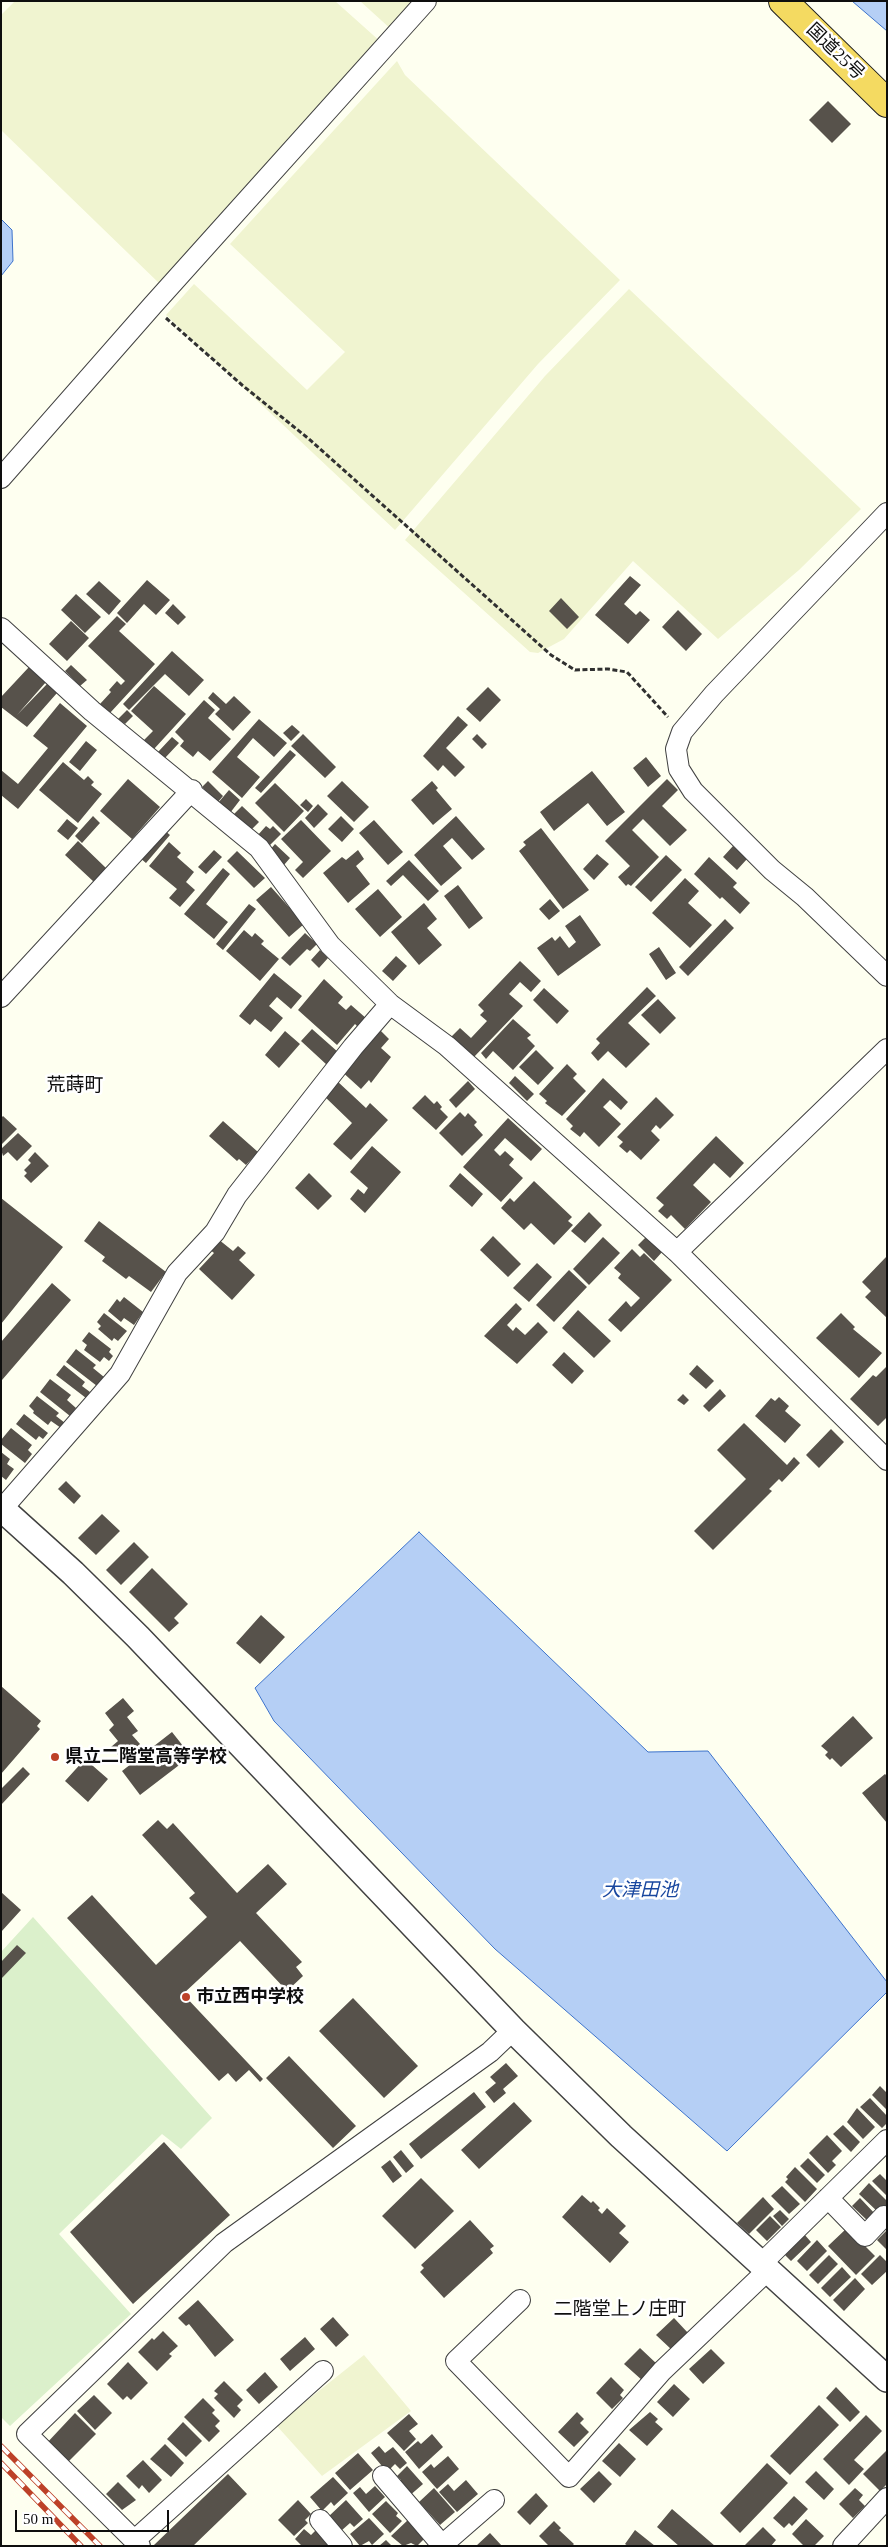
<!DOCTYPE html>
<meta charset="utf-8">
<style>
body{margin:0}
#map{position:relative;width:888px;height:2547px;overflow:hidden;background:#fefff0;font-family:"Times New Roman",serif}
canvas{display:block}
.frame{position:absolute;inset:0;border:2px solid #0e0e0e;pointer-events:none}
.scale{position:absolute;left:15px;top:2510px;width:154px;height:22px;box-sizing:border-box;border:2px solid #0e0e0e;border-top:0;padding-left:6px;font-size:15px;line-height:18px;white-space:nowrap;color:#0e0e0e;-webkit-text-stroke:4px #fff;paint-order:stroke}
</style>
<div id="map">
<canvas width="888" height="2547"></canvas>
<div class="frame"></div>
<div class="scale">50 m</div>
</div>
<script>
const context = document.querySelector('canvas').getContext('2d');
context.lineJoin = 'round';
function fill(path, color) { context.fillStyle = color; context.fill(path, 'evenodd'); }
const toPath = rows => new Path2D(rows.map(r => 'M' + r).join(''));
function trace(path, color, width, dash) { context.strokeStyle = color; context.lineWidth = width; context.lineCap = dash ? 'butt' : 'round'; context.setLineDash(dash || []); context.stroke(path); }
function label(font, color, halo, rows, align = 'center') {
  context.font = font + ' "Times New Roman","Noto Sans JP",serif'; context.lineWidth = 5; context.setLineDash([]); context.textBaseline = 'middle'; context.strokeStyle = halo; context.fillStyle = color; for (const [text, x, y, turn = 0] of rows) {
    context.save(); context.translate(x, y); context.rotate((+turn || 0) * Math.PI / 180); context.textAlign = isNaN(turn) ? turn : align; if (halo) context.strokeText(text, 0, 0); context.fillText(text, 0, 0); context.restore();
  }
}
fill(toPath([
 [15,1,335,1,382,43,162,286,1,130,1,15],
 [360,1,419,1,393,31],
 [397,61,405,75,620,280,538,364,395,530,166,315,194,284,307,390,345,352,230,244],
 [629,289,861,509,799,570,718,639,633,561,564,639,538,653,530,652,405,540,545,376],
 [364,2355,411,2411,322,2476,276,2425]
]), '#f0f4d0');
fill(toPath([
 [33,1917,212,2118,181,2149,162,2134,59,2234,131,2314,10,2426,1,2417,1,1952]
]), '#dbf0cb');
const water = toPath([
 [852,1,887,1,887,31,852,1],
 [1,219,12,230,13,261,1,276,1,219],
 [419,1532,648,1752,708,1751,887,1982,887,1992,727,2151,495,1949,274,1721,255,1688,419,1532]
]);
fill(water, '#b5cff5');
trace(water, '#3d73cb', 1);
fill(toPath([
 [828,101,851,124,832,143,809,120],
 [630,576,641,585,624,604,636,615,640,611,650,620,628,644,595,615],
 [147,580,170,600,156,615,144,604,127,623,117,613],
 [99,581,121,601,109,615,86,594],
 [76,594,101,617,85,633,61,610],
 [561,598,579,617,567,629,549,611],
 [173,604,186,617,178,625,165,613],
 [678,610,702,634,686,651,662,627],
 [117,616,126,624,119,631,155,664,110,713,100,704,111,692,109,690,117,681,121,685,125,681,88,646],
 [71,621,89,638,67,661,49,644],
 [172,651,204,680,189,696,165,674,129,710,123,704],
 [71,665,87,680,80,686,65,671],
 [29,667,46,682,17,715,47,684,57,693,27,727,1,707,1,697],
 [154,686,186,714,154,749,144,740,153,731,131,711],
 [488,687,501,700,480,722,466,709],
 [213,692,226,704,234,696,251,712,233,731,215,714,220,709,208,698],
 [204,700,215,710,208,718,231,739,210,761,198,751,193,757,180,746,184,741,175,732],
 [60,703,87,726,18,809,1,795,1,770,18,784,48,748,33,736],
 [127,710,133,716,125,724,118,719],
 [458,716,468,725,446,748,465,767,455,777,443,765,438,771,423,756],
 [259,719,287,743,274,757,253,738,237,757,260,777,242,798,212,772],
 [292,725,300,732,291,741,283,733],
 [303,734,336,767,325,778,291,746],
 [477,734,487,744,482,749,472,739],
 [172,737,179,743,165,758,158,752],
 [86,741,97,750,80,771,69,762],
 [290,750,296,755,261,793,255,788],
 [646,757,661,776,648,787,633,768],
 [63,762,84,780,88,776,94,782,91,785,102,794,78,823,39,790],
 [592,771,625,812,607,826,588,803,554,831,540,812],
 [128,779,160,807,132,839,100,811],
 [667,779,678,790,662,806,687,830,670,846,643,819,632,830,659,857,631,886,628,884,626,886,618,877,630,866,605,841],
 [208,781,223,796,218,802,202,787],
 [342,781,369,807,354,822,327,796],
 [432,781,438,788,436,790,452,809,433,825,411,800],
 [275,783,304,811,284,832,255,803],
 [229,790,240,800,230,813,218,803],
 [306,799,313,806,308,812,300,805],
 [318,804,328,814,314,828,305,818],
 [242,806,259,822,249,832,232,816],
 [93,816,100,823,82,843,75,836],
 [341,816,354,829,342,842,328,829],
 [456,816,485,849,472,860,452,838,443,846,462,868,441,886,414,855],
 [67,819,78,828,68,840,57,831],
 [301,820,331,851,303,878,295,870,303,862,281,839],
 [374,820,403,852,388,865,359,833],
 [266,826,270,829,273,826,281,834,268,847,257,836],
 [541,828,589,890,563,909,519,851,526,845,523,842],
 [164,830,170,835,146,863,140,858],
 [78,841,106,868,94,882,65,855],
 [169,842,181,853,177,857,194,872,186,882,195,890,180,907,169,898,177,889,149,866],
 [275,844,290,858,284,865,269,851],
 [733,846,747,859,737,870,723,857],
 [214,850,222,857,206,874,198,867],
 [358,850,364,859,356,866,370,884,348,903,323,873,342,857,346,860],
 [237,851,265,878,254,888,227,861],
 [597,854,609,864,594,880,583,869],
 [666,855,682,870,651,902,635,887],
 [709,857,737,883,733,887,750,903,740,914,722,897,720,899,694,874],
 [409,860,439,891,428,901,403,875,391,886,386,881],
 [223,868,230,874,206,904,228,922,214,939,184,914],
 [685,878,699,891,688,903,712,925,690,948,652,913],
 [458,885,483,918,469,929,444,896],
 [271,887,304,924,289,937,256,900],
 [378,889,402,917,380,937,355,909],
 [550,899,560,911,549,920,539,909],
 [424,903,437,919,427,928,442,945,419,965,391,932],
 [249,904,256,909,223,950,216,944],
 [580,915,601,945,558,976,537,948,552,937,555,941,560,936,569,948,576,942,565,926],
 [725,919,734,928,688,976,679,967],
 [244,930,252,937,255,933,264,941,261,944,279,959,260,981,226,951],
 [305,933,317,944,310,951,307,949,290,966,281,958],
 [659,947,676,973,666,980,649,954],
 [320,950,328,958,319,968,311,960],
 [396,956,407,966,393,981,382,971],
 [520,961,541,981,531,992,520,982,509,994,523,1006,473,1058,451,1037,460,1028,471,1038,487,1021,480,1015,484,1011,478,1005],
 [274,973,302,996,291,1009,277,997,269,1006,283,1018,271,1032,255,1019,250,1025,239,1016],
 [324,979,343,997,338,1003,346,1010,351,1005,367,1019,359,1028,355,1024,337,1045,298,1010],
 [647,987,656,996,628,1023,650,1044,626,1068,608,1051,598,1061,591,1053,600,1043,596,1039],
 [544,988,569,1011,557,1024,533,1000],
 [658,999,676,1018,660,1034,641,1015],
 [513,1019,531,1035,527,1038,535,1046,513,1070,493,1051,486,1059,481,1053],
 [378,1028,389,1039,381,1048,391,1057,371,1083,369,1080,361,1089,339,1069],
 [312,1029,338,1052,327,1065,301,1041],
 [285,1031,300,1044,279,1068,265,1055],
 [536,1050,554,1068,538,1085,519,1067],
 [567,1064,577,1074,573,1078,586,1091,562,1116,545,1103,547,1101,539,1094],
 [515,1076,534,1094,527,1101,509,1083],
 [603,1078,628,1102,621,1110,610,1100,603,1107,621,1124,599,1147,584,1132,580,1137,570,1129,573,1126,566,1119],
 [337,1081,366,1108,370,1103,388,1120,351,1160,333,1144,352,1123,323,1095],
 [468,1081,475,1089,456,1108,449,1100],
 [425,1095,434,1104,437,1101,442,1107,440,1109,448,1117,436,1130,412,1108],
 [656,1097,674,1115,660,1129,656,1125,651,1131,660,1140,641,1160,630,1150,627,1153,619,1146,623,1142,617,1137],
 [460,1112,465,1117,468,1113,477,1122,474,1125,483,1135,462,1156,439,1133],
 [3,1116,17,1129,1,1145,1,1118],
 [508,1118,542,1149,531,1161,505,1138,494,1150,500,1156,505,1151,514,1159,509,1165,523,1178,501,1202,463,1167],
 [223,1121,258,1152,246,1165,239,1159,237,1161,209,1136],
 [18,1133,32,1146,17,1161,8,1152,3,1156,1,1149],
 [716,1136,744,1163,730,1178,714,1163,693,1185,711,1202,685,1229,671,1215,667,1219,658,1211,664,1205,656,1198],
 [372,1146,401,1172,365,1213,350,1199,358,1189,364,1194,368,1188,350,1172],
 [35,1152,49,1166,31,1183,24,1176,27,1173,24,1170,31,1163,28,1160],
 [309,1173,332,1196,318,1210,295,1188],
 [460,1173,483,1194,472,1207,449,1186],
 [534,1181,572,1217,568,1221,573,1225,554,1245,531,1223,524,1230,501,1208,510,1198,514,1202],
 [1,1198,63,1247,1,1324],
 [589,1212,602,1225,585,1243,571,1231],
 [99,1221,166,1272,151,1292,129,1276,126,1279,102,1261,105,1257,84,1241],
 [493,1236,521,1264,508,1277,480,1250],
 [647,1236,663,1251,654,1261,638,1245],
 [603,1237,620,1253,589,1285,573,1269],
 [218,1239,233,1251,238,1246,246,1253,239,1260,255,1275,232,1300,199,1269,214,1253,209,1249],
 [632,1249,640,1257,644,1253,672,1280,621,1332,608,1320,626,1301,631,1307,640,1298,618,1278,621,1274,614,1268],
 [887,1256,887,1318,865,1297,871,1291,862,1282],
 [537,1263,552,1277,529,1302,513,1288],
 [569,1270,587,1287,554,1322,536,1305],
 [52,1283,71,1300,2,1380,1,1342],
 [124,1297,143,1312,134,1325,124,1318,121,1322,108,1311,117,1299,120,1302],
 [516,1303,522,1309,507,1325,513,1331,516,1327,525,1335,538,1322,548,1332,517,1364,484,1336],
 [578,1310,611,1341,594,1358,562,1328],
 [104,1313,127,1331,118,1341,114,1338,112,1341,98,1329,101,1326,97,1322],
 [841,1313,855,1327,853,1329,882,1353,859,1378,816,1338],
 [89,1332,111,1349,109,1352,113,1356,109,1361,104,1357,100,1362,84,1350,87,1345,82,1341],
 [76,1349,96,1365,93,1368,104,1377,97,1386,66,1362],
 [564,1352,584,1371,572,1384,552,1365],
 [64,1365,85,1382,82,1386,90,1392,86,1398,56,1375],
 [697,1365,714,1381,706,1389,689,1374],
 [887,1366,887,1417,878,1426,850,1399,873,1375,876,1377],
 [50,1379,71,1395,67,1400,76,1408,70,1416,40,1392],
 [720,1389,726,1396,709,1412,703,1406],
 [683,1394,689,1400,684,1405,677,1400],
 [37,1396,59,1413,56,1416,65,1423,61,1428,51,1421,48,1425,33,1413,34,1411,29,1406],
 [779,1397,789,1406,785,1411,801,1425,785,1443,755,1416,771,1398,775,1401],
 [24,1414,48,1433,43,1439,39,1436,36,1440,16,1424],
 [744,1423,787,1465,794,1457,800,1463,782,1482,779,1479,769,1489,772,1491,713,1550,694,1531,746,1479,717,1450],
 [11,1428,32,1445,28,1450,32,1454,25,1463,1,1444,1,1440],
 [831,1429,844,1442,819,1468,806,1455],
 [1,1452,10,1459,7,1464,14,1469,6,1480,1,1476],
 [66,1481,81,1496,74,1504,58,1489],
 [102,1514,120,1531,96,1555,78,1538],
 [134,1542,149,1557,121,1585,106,1570],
 [152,1568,188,1604,174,1618,179,1623,169,1632,129,1592],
 [261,1615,285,1637,260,1664,236,1643],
 [1,1686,41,1721,37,1726,40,1729,1,1774],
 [123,1698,134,1711,127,1717,138,1731,132,1735,140,1744,122,1759,111,1747,118,1741,109,1730,114,1725,105,1713],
 [853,1716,873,1738,841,1767,832,1758,830,1760,825,1755,828,1752,821,1746],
 [172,1732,191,1756,140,1795,122,1771],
 [85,1759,108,1779,88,1802,65,1781],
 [23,1767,30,1774,1,1805,1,1789],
 [885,1774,887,1776,887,1823,862,1793],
 [158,1820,167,1829,173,1823,237,1893,268,1864,287,1884,256,1913,302,1962,296,1967,303,1976,287,1991,240,1941,183,1994,263,2079,260,2082,249,2070,236,2082,228,2073,219,2081,67,1918,92,1895,156,1965,207,1917,189,1898,195,1893,142,1835],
 [1,1892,21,1910,1,1932],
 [17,1945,26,1953,1,1979,1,1962],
 [353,1998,418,2066,384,2098,319,2031],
 [289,2056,356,2126,333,2148,266,2078],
 [506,2063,518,2076,503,2089,506,2093,494,2103,485,2092,496,2083,490,2077],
 [880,2086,887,2093,887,2110,872,2095],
 [474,2092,486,2107,421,2159,409,2144],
 [870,2098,887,2116,887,2123,882,2128,860,2107],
 [514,2102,532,2121,479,2169,461,2150],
 [857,2108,875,2127,863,2139,847,2122],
 [843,2125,860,2142,851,2152,833,2134],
 [827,2135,842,2151,832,2161,836,2165,828,2173,809,2153],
 [164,2142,230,2215,133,2304,70,2232],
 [401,2150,414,2166,406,2173,393,2157],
 [808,2158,825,2175,817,2183,800,2166],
 [390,2160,402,2176,393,2183,381,2167],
 [795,2167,817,2189,805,2202,785,2182,788,2179,786,2177],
 [880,2174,887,2181,887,2196,872,2181],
 [421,2178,454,2211,415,2249,382,2216],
 [869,2183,887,2201,887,2205,879,2213,859,2194],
 [782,2186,800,2204,789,2214,771,2196],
 [582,2195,591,2203,593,2201,600,2208,598,2210,602,2214,607,2208,626,2226,619,2233,629,2242,610,2263,562,2217],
 [763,2197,774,2209,749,2234,737,2223],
 [860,2198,877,2216,870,2223,852,2206],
 [780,2210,789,2219,782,2226,773,2216],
 [770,2216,781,2227,767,2241,756,2230],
 [470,2220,494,2246,490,2249,493,2253,444,2298,420,2272,424,2268,421,2265],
 [847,2228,875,2256,856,2275,828,2246],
 [887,2230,887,2250,877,2240],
 [804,2234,811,2242,791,2261,784,2254],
 [817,2240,827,2251,807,2271,797,2261],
 [829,2255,838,2264,818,2284,809,2275],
 [880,2255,887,2262,887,2271,872,2285,861,2274],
 [842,2267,851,2277,830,2297,821,2288],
 [855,2278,865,2289,844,2311,833,2300],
 [198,2300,234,2340,215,2357,189,2324,186,2326,178,2318],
 [333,2317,349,2335,336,2347,320,2329],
 [674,2318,689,2334,672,2350,656,2335],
 [163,2331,178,2346,169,2354,172,2356,157,2371,138,2352,152,2338,154,2340],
 [305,2337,315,2349,290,2371,280,2359],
 [640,2348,658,2365,643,2381,624,2364],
 [711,2349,725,2363,703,2384,689,2369],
 [128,2362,148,2383,131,2400,127,2396,123,2400,107,2384],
 [265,2372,278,2387,259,2404,246,2390],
 [611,2377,624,2390,620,2395,623,2398,612,2409,596,2393],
 [224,2381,243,2400,237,2406,241,2410,234,2418,214,2398,218,2394,214,2391],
 [674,2384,690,2399,673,2417,657,2402],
 [836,2387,860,2412,850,2422,826,2398],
 [94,2395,112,2413,95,2430,77,2411],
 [203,2398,215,2410,212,2413,220,2421,215,2426,220,2431,209,2442,184,2417],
 [819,2405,839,2425,790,2475,770,2456],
 [577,2412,584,2419,580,2423,589,2432,574,2447,558,2432],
 [650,2412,658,2419,655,2422,663,2429,647,2446,629,2430],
 [75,2413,96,2434,65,2465,45,2445],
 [409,2414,418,2424,409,2431,416,2439,404,2451,387,2433],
 [866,2415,882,2431,854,2460,864,2469,849,2485,823,2459],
 [183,2422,202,2441,186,2457,167,2439],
 [432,2434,443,2447,419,2469,405,2452,418,2441,421,2444],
 [619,2443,636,2459,620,2477,602,2461],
 [165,2444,184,2463,171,2477,150,2459],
 [379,2446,385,2453,393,2447,407,2463,400,2469,395,2464,387,2472,371,2453],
 [887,2450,887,2484,880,2491,863,2474],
 [358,2453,373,2470,350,2490,335,2473],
 [448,2456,459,2469,437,2489,422,2472,431,2464,434,2468],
 [143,2460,162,2480,149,2493,142,2485,139,2489,126,2476],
 [767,2463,788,2483,740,2533,720,2513],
 [407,2466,423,2484,408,2497,397,2484,401,2480,397,2476],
 [599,2471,612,2484,594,2503,580,2489],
 [816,2471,834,2489,824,2500,805,2482],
 [228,2474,247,2494,193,2546,154,2545],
 [333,2477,348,2493,334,2506,331,2502,322,2511,310,2497],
 [466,2480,478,2494,457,2512,439,2492,448,2484,454,2491],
 [118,2482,136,2500,122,2510,106,2494],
 [375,2486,385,2497,369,2512,353,2493,360,2487,366,2494],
 [434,2488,455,2512,440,2525,419,2502],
 [855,2488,863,2495,859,2500,865,2506,853,2518,839,2504],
 [536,2493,548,2506,530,2525,517,2512],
 [794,2496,808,2509,792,2526,789,2523,784,2528,773,2518],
 [298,2500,311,2514,305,2520,308,2523,294,2536,278,2520],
 [346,2500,363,2519,354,2527,350,2523,341,2531,328,2517],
 [386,2501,398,2513,396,2516,402,2521,390,2533,372,2514],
 [672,2509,715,2546,679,2546,657,2527],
 [369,2518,384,2534,372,2545,369,2541,360,2546,350,2534],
 [409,2519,426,2537,417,2546,411,2543,403,2546,391,2536],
 [806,2519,824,2536,814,2546,804,2546,792,2534],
 [554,2521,561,2528,559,2530,574,2544,572,2546,549,2546,539,2536],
 [320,2526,329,2546,302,2546,295,2539,304,2529,311,2535],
 [763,2527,776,2540,771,2546,744,2546],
 [635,2530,655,2546,628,2546,625,2544],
 [490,2533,502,2546,476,2546],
 [386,2540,392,2546,379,2546]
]), '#57524b');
const minor = toPath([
 [1,478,152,306,426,1],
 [887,513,714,694,682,732,676,749,679,769,693,791,772,870,805,897,887,976],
 [1,628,92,711,259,848,330,945,390,1004,447,1046,677,1252,887,1460],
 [1,997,192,790],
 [677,1252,887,1049],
 [2,1509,120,1374,177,1273,215,1232,237,1195,353,1047,390,1004],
 [828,2198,865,2236,884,2216],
 [761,2264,887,2140],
 [520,2300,456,2361,569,2477,662,2371,768,2270],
 [383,2476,442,2545],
 [320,2520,342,2546],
 [135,2540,323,2371],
 [140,2546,27,2434,224,2243,490,2052,513,2030],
 [441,2546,494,2500],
 [843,2546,887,2498]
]);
const tertiary = toPath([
 [1,1508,73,1573,138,1637,513,2030,621,2136,887,2379]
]);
const trunk = toPath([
 [783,1,887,103]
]);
trace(minor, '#414141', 22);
trace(tertiary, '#414141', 28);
trace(trunk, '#1f1f1f', 30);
trace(toPath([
 [166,318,242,385,309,439,551,655,575,670,608,669,627,672,668,717]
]), '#303030', 3, [5, 2.5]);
trace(minor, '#fff', 20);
trace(tertiary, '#fff', 25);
trace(trunk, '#f4da61', 28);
const rail = toPath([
 [1,2446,100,2546],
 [1,2463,81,2546]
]);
trace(rail, '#bd4128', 5.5);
trace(rail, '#fff', 4, [11]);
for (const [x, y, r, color] of [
 [55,1757,5,"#bd4128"],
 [186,1997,5,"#bd4128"]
]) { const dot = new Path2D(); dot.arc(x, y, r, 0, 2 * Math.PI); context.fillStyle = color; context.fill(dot); trace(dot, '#fff', 2); }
label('18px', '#0e0e0e', '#fff', [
 ["国道25号",835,52,44]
]);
label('bold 18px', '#0e0e0e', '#fff', [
 ["県立二階堂高等学校",65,1757],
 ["市立西中学校",196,1997]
], 'left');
label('19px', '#0e0e0e', '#fff', [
 ["荒蒔町",75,1086],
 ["二階堂上ノ庄町",620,2310]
]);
label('italic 19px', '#19479f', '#fff', [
 ["大津田池",640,1891]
]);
</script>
